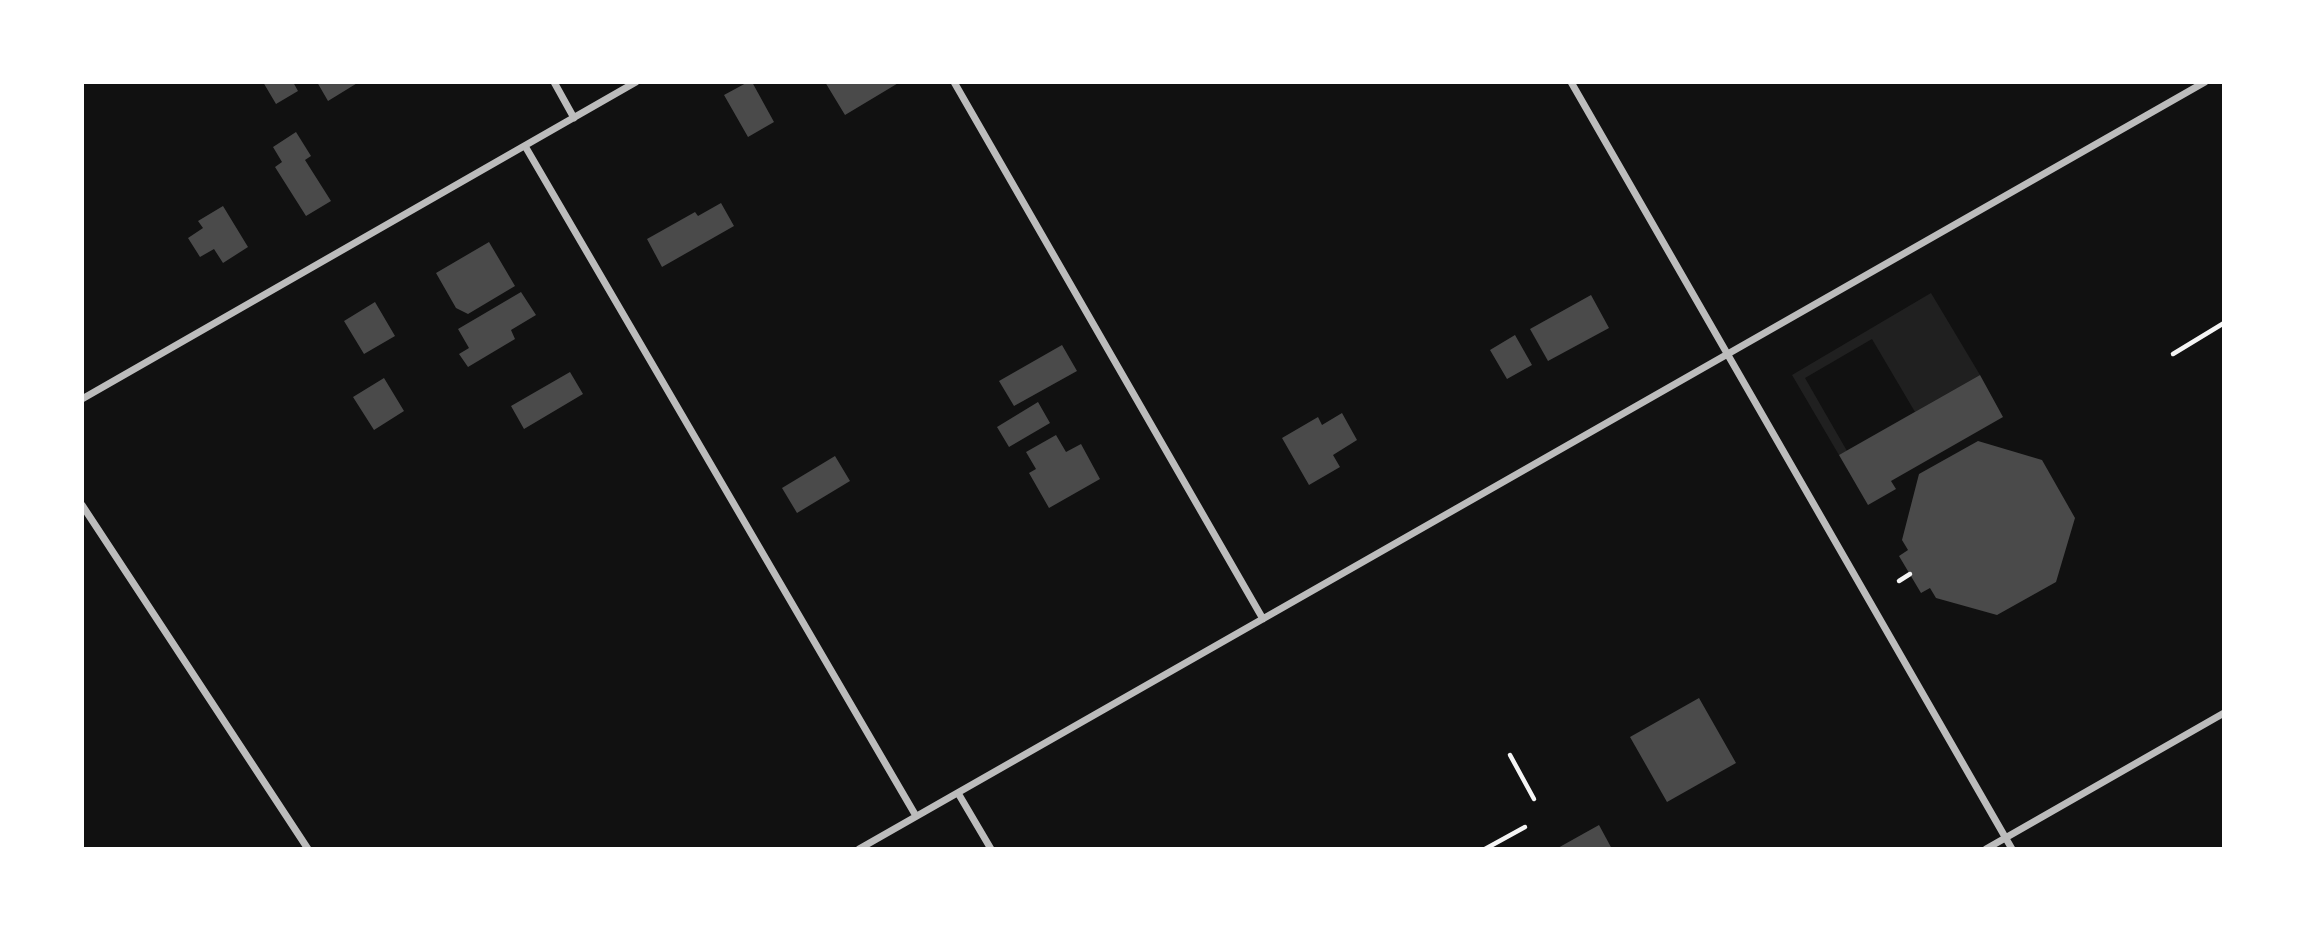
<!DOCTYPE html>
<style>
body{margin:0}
#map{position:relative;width:2306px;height:931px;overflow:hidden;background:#111;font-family:"Public Sans",sans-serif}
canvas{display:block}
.frame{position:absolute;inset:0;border:84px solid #fff;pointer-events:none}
</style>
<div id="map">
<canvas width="2306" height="931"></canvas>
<div class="frame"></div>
</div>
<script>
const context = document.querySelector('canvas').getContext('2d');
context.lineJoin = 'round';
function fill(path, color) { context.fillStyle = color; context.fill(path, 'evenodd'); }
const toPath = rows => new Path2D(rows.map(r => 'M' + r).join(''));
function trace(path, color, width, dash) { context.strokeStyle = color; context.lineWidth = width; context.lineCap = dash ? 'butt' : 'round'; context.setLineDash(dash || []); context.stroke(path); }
fill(toPath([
 [1931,293,1980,375,1915,412,1872,339,1805,378,1847,451,1839,455,1792,375]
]), '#202020');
fill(toPath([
 [263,82,293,82,298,91,276,104],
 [317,82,359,82,328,101],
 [748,82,752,82,774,122,748,137,724,95],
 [825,82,900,82,845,115],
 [296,132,311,156,305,160,331,201,306,216,275,167,282,162,273,147],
 [721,203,734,226,662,267,647,239,695,212,698,216],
 [223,206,248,247,223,263,214,249,200,257,188,238,203,228,198,221],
 [489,242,515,286,468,314,456,308,436,273],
 [521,292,536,315,511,330,515,339,468,367,459,354,469,348,458,329],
 [1591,295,1609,328,1548,361,1530,329],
 [375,302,395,336,364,354,344,321],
 [1515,335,1532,365,1507,379,1490,350],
 [1062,345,1077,371,1014,406,999,381],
 [570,372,583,394,524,429,511,406],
 [1980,375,2003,417,1891,481,1896,489,1868,505,1839,455],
 [384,378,404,411,374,430,353,397],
 [1038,402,1050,423,1009,447,997,427],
 [1342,413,1357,440,1333,455,1340,467,1309,485,1282,438,1318,417,1322,425],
 [1056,435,1066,452,1081,444,1100,479,1049,508,1029,473,1036,469,1026,452],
 [1978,441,2042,460,2075,518,2056,582,1997,615,1936,598,1930,588,1921,593,1899,556,1908,550,1902,540,1919,474],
 [835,456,850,481,797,513,782,488],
 [1699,698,1736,763,1667,802,1630,737],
 [1599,825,1612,849,1556,849]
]), '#4a4a4a');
trace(toPath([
 [2173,354,2224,323],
 [1899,581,1910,574],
 [1510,755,1534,799],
 [1485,849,1525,827]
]), '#f5f5f5', 4.5);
trace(toPath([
 [554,82,574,118],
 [954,82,1263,619],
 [1571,82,2012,849],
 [525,146,916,816],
 [82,399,636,82],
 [82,505,308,849],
 [958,793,991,849],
 [859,849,2205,82],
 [1986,849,2224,713]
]), '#bcbcbc', 7);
</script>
